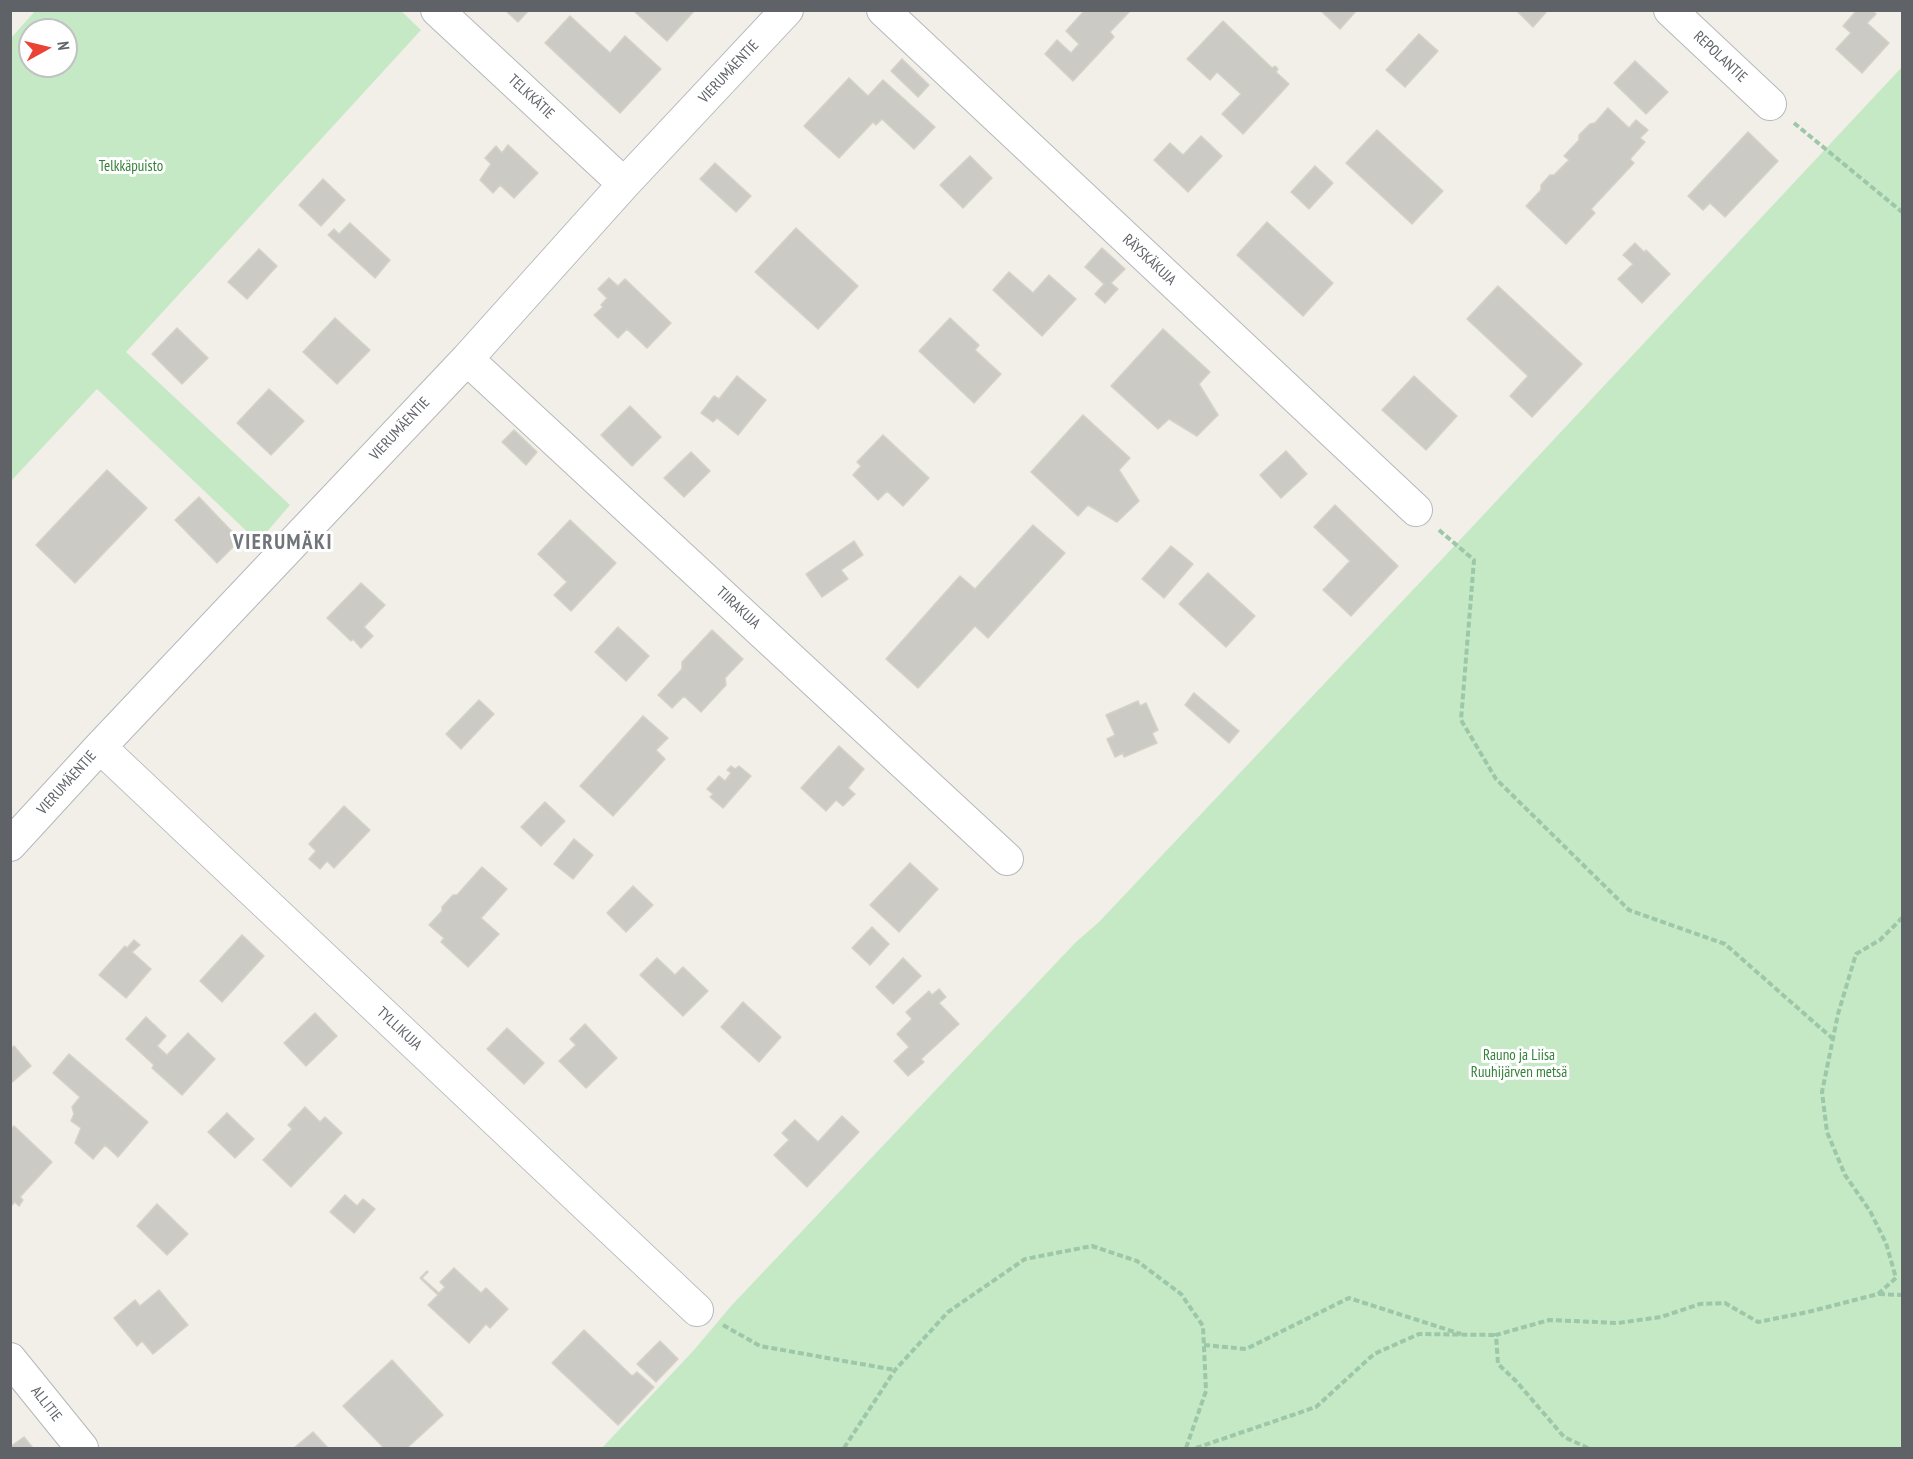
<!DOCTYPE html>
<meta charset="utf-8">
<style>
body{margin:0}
#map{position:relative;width:1913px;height:1459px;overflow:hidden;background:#f1efe8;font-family:"PT Sans Narrow",sans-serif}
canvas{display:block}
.frame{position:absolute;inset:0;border:12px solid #5f6368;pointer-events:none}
.north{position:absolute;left:18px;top:18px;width:60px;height:60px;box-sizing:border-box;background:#fff;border:2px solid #bfc1c3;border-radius:50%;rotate:82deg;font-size:16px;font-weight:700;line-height:24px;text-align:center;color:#5f6368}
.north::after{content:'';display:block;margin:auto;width:21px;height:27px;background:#ea4335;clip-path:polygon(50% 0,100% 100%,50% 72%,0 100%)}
</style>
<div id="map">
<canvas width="1913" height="1459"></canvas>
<div class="frame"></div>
<div class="north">N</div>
</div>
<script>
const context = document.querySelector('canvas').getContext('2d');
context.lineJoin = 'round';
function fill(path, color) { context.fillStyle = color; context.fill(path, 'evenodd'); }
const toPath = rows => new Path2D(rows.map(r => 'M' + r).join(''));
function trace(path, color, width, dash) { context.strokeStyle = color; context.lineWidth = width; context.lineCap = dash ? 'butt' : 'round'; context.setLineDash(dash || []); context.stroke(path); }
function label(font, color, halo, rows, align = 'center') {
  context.font = font + ' "PT Sans Narrow",sans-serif'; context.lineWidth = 6; context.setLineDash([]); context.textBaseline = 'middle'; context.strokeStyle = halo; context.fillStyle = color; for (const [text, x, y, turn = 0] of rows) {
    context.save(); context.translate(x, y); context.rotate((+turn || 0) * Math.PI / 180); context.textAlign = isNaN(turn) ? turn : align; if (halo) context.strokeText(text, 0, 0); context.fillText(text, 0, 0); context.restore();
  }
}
fill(toPath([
 [36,10,401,11,421,30,126,352,290,505,258,542,97,389,11,481,11,38],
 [30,30,66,30,66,66,30,66],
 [1902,67,1902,1448,602,1448,694,1350,732,1305,1076,942,1099,922,1444,557]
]), '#c5e8c5');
const building = toPath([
 [505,10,529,10,518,22,505,10],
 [637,10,695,10,667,41,635,12,637,10],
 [1085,10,1131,10,1110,32,1114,37,1073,81,1045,54,1057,40,1071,53,1079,44,1066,31,1085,10],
 [1320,10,1357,10,1340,29,1320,10],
 [1516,10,1548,10,1533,27,1516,10],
 [1857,10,1872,10,1876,14,1867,23,1889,43,1862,73,1836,49,1851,33,1843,26,1857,10],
 [570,16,610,53,625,36,661,69,620,113,545,43,570,16],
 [1223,21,1272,68,1275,66,1278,69,1276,72,1289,84,1243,134,1222,114,1241,94,1217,72,1210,80,1187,59,1223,21],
 [1419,34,1438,51,1405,87,1386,70,1419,34],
 [902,59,929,85,918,97,891,71,902,59],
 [1635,61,1668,92,1646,114,1614,83,1635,61],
 [849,78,868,96,883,80,935,127,914,149,882,119,876,125,873,122,839,158,804,126,849,78],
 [1608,108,1629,128,1636,120,1648,130,1640,138,1645,142,1630,159,1634,163,1591,209,1595,213,1566,244,1526,206,1541,190,1541,185,1550,175,1554,175,1569,160,1564,156,1579,140,1579,135,1590,124,1595,123,1608,108],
 [1377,130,1443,191,1412,224,1346,163,1377,130],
 [1748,132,1778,161,1725,217,1710,203,1703,210,1688,196,1748,132],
 [1201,136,1222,156,1188,192,1154,160,1170,143,1183,155,1201,136],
 [508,145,538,173,514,198,500,185,493,193,480,180,491,164,485,158,496,146,502,153,508,145],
 [970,156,992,178,963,208,940,185,970,156],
 [715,163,751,196,736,212,700,179,715,163],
 [1315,166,1333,183,1309,209,1291,192,1315,166],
 [323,179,345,200,321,226,299,205,323,179],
 [1267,222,1333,283,1303,316,1237,255,1267,222],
 [350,223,390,260,375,278,328,235,334,229,339,234,350,223],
 [796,228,858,286,818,329,755,272,796,228],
 [1635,243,1644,252,1646,250,1670,274,1642,303,1618,279,1633,264,1623,255,1635,243],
 [1102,248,1125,269,1111,283,1118,289,1105,303,1095,294,1104,284,1085,267,1102,248],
 [259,249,277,266,247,299,228,282,259,249],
 [1009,272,1033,293,1049,275,1076,299,1042,336,993,290,1009,272],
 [609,278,618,286,625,279,671,323,647,348,627,329,618,338,594,315,603,307,601,305,607,298,598,289,609,278],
 [1498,286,1582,364,1532,417,1510,396,1528,376,1467,319,1498,286],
 [335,318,370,350,337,384,303,352,335,318],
 [950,318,979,345,975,350,1001,374,974,403,919,351,950,318],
 [177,328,208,358,182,384,152,354,177,328],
 [1163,329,1210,372,1199,384,1218,415,1197,436,1169,419,1158,429,1111,386,1163,329],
 [737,376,766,400,738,435,717,418,713,422,701,413,714,396,719,399,737,376],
 [1414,376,1457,416,1426,450,1382,410,1414,376],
 [269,389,304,421,271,455,237,423,269,389],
 [630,406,661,437,632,466,601,435,630,406],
 [1083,415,1130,458,1119,470,1139,501,1117,522,1088,505,1078,516,1031,472,1083,415],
 [514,430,537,452,526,465,502,442,514,430],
 [883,435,929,478,903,506,887,491,878,500,853,475,861,466,857,462,883,435],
 [1286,451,1307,474,1281,498,1260,475,1286,451],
 [691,452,710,471,684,497,664,478,691,452],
 [107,470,147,508,75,583,36,545,107,470],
 [199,497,240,540,217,563,175,520,199,497],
 [1335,505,1398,566,1351,616,1323,590,1350,561,1314,527,1335,505],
 [570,520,616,563,571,611,554,595,567,582,538,554,570,520],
 [1033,525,1065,553,988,638,975,626,918,688,886,659,960,576,975,589,1033,525],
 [854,541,863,555,841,570,848,579,822,597,806,574,854,541],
 [1171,546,1193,564,1164,598,1142,579,1171,546],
 [1208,573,1255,616,1226,647,1179,604,1208,573],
 [361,583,385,605,364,627,373,636,361,648,353,639,351,641,327,618,361,583],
 [618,627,649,656,626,681,595,652,618,627],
 [712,630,743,659,725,678,726,685,701,712,684,696,672,708,658,695,682,669,682,662,712,630],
 [1194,693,1239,731,1229,743,1185,705,1194,693],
 [479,700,494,714,461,749,446,734,479,700],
 [1138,701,1140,706,1146,703,1158,730,1152,733,1157,743,1124,757,1123,753,1115,757,1107,739,1115,735,1106,715,1138,701],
 [643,716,668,738,656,750,665,759,613,816,580,786,643,716],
 [839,746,864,769,848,788,855,794,843,806,836,800,826,811,801,788,839,746],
 [731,766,735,769,739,766,751,776,723,808,710,797,713,794,707,789,719,776,725,781,731,773,727,770,731,766],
 [545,802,565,821,541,846,521,827,545,802],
 [344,806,370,830,334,868,327,861,320,869,309,859,316,851,309,844,344,806],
 [574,839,593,855,573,879,554,864,574,839],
 [910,863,938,889,899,932,870,905,910,863],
 [482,867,507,889,481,918,499,934,468,967,441,942,444,938,429,925,442,911,442,907,453,895,457,895,482,867],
 [633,886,653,905,626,932,607,913,633,886],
 [872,927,889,944,870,965,852,948,872,927],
 [242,935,264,956,222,1002,200,981,242,935],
 [134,940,140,945,132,952,151,969,126,998,99,975,125,946,127,948,134,940],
 [657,958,675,975,683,967,708,991,683,1016,640,975,657,958],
 [903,958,921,976,893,1004,876,987,903,958],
 [939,989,946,997,939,1003,959,1024,921,1059,924,1062,908,1076,894,1061,909,1047,897,1034,912,1019,906,1012,929,991,932,995,939,989],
 [743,1002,781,1037,759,1062,721,1027,743,1002],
 [315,1013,337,1036,306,1066,284,1043,315,1013],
 [146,1017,166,1036,157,1046,167,1055,188,1033,215,1059,182,1095,152,1068,154,1065,126,1039,146,1017],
 [585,1024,617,1058,586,1088,559,1061,576,1045,570,1039,585,1024],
 [507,1028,544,1063,524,1084,487,1049,507,1028],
 [14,1046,31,1066,10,1084,10,1049,14,1046],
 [69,1054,148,1122,118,1157,105,1145,93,1159,75,1143,81,1128,71,1121,74,1114,72,1107,80,1097,53,1073,69,1054],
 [305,1107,320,1122,325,1117,342,1133,291,1187,263,1160,292,1129,288,1125,305,1107],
 [227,1113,254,1139,235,1158,208,1132,227,1113],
 [842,1116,859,1132,807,1187,774,1155,789,1140,782,1133,795,1120,818,1142,842,1116],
 [14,1126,52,1162,20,1197,23,1200,19,1206,15,1202,10,1207,10,1130,14,1126],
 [345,1195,357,1206,363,1199,375,1209,354,1233,330,1212,345,1195],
 [157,1204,188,1234,167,1255,137,1226,157,1204],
 [454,1268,481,1293,486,1288,508,1309,490,1328,486,1324,469,1343,428,1305,438,1295,420,1278,427,1271,428,1272,422,1278,439,1293,445,1287,440,1282,454,1268],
 [159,1290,188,1325,153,1354,142,1341,137,1346,114,1318,135,1300,140,1306,159,1290],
 [584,1330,632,1376,637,1372,654,1387,618,1425,552,1363,584,1330],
 [660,1341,678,1359,656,1382,637,1364,660,1341],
 [392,1360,443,1415,407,1448,384,1448,343,1406,392,1360],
 [313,1432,328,1448,294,1448,313,1432],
 [24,1437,33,1448,10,1448,10,1447,24,1437]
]);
fill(building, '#cccac5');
trace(building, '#d6d1c6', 1.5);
const street = toPath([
 [437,10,624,184],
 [883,10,1416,510],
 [1670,10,1770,104],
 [467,359,1007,859],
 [100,747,697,1310],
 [10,845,100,747,467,359,624,184,787,10],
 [10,1359,82,1448]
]);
trace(street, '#b5b8bc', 34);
trace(toPath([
 [1794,123,1902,212],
 [1439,530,1474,560,1461,720,1496,779,1629,910,1725,944,1833,1039],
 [1879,1294,1902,1295],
 [723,1325,760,1346,895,1370],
 [1204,1345,1246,1349,1349,1298,1461,1334],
 [844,1448,895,1370,948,1312,1025,1259,1092,1246,1137,1261,1181,1294,1203,1326,1206,1391,1186,1448],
 [1196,1448,1316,1407,1374,1354,1419,1334,1496,1335],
 [1588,1448,1564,1437,1516,1381,1498,1364,1496,1335,1549,1320,1618,1323,1661,1317,1700,1304,1725,1303,1758,1322,1808,1312,1878,1294,1896,1278,1886,1243,1870,1211,1845,1175,1827,1132,1822,1092,1838,1014,1856,954,1880,940,1902,918]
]), '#9cc7a9', 4, [6, 3]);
trace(street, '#fff', 32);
label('15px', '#5f6368', '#fff', [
 ["REPOLANTIE",1720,57,43],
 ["VIERUMÄENTIE",729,72,-47],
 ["TELKKÄTIE",531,97,43],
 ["RÄYSKÄKUJA",1149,260,43],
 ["VIERUMÄENTIE",400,429,-47],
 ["TIIRAKUJA",738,608,43],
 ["VIERUMÄENTIE",67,783,-48],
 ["TYLLIKUJA",399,1029,43],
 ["ALLITIE",46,1404,52]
]);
label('15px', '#348238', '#fff', [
 ["Telkkäpuisto",131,167],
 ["Rauno ja Liisa",1519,1056],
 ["Ruuhijärven metsä",1519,1073]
]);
context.letterSpacing = '1.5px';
label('bold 21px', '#70757a', '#fff', [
 ["VIERUMÄKI",283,543]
]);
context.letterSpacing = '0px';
</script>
